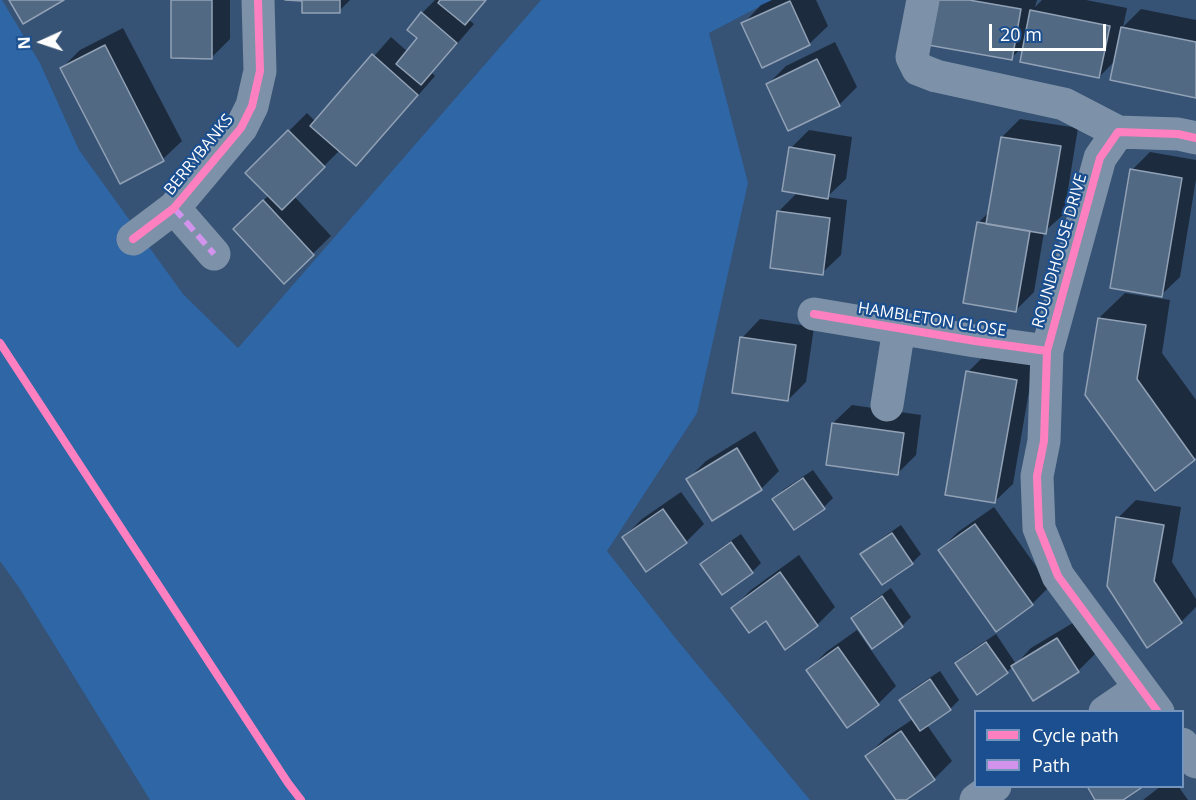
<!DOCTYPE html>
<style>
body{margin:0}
#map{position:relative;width:1196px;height:800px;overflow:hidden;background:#365274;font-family:"Open Sans",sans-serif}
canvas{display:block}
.legend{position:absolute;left:974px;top:710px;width:210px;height:78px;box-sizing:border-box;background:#1b4f8f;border:2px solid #7695bc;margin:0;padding:8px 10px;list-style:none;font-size:18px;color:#fff}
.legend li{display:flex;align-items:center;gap:12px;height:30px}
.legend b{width:30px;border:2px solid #7695bc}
.north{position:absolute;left:12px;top:12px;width:60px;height:60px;-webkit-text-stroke:4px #1b4f8f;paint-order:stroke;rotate:267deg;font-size:16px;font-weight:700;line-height:24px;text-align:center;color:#fff}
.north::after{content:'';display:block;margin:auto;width:21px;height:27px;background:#fff;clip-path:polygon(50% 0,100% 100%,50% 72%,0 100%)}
.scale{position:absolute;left:989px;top:24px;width:117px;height:27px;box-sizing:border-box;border:3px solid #fff;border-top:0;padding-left:8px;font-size:18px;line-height:21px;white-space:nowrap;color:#fff;-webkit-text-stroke:4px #1b4f8f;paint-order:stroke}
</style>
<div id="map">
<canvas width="1196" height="800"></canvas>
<ul class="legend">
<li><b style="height:8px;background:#ff80c0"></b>Cycle path</li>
<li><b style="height:8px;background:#d193ec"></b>Path</li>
</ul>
<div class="north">N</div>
<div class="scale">20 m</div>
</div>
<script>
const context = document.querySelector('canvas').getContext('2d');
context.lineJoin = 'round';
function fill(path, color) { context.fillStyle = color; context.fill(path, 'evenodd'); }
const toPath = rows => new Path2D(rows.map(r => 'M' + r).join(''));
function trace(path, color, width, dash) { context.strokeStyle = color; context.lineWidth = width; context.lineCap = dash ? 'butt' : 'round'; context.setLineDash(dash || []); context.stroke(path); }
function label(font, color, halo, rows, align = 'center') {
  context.font = font + ' "Open Sans",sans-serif'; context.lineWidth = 4.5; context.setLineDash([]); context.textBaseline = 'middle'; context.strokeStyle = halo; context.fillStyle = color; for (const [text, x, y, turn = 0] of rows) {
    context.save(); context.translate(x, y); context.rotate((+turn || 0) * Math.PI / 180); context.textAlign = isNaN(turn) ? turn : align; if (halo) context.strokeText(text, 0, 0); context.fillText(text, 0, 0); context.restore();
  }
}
fill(toPath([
 [0,0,2,0,40,63,79,150,183,294,238,348,541,0,772,0,709,33,748,183,697,413,607,551,677,640,810,800,150,800,20,589,0,561]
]), '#2f66a5');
fill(toPath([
 [173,0,230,0,230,39,212,57],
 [303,0,350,0,339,11],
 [435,0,485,0,468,19,474,24,432,73,435,76,374,146,356,164,340,150,294,196,331,236,284,282,253,211,269,195,247,173,307,113,316,122,391,37,408,52,419,38,422,13],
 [772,0,816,0,828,26,809,44,743,24,761,5],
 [937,0,1037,0,1035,7,1042,0,1086,0,1127,8,1123,27,1141,9,1196,20,1196,96,1116,60,1099,77,1025,45,1011,58],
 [123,28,182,141,163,159,121,182,62,68,80,50],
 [835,42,857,87,839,105,768,84,786,66],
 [1020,119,1078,128,1064,214,1044,232,1034,292,1016,310,978,223,990,211,1002,137],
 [809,130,852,137,846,179,827,197,847,200,841,255,822,273,778,212,798,192,791,148],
 [1150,152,1196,160,1196,179,1180,277,1161,295,1132,170],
 [1125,293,1170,300,1162,353,1196,400,1196,457,1155,489,1099,318],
 [760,319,814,327,806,382,788,400,742,338],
 [986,354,1034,362,1013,484,994,502,968,372],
 [852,405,921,415,916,455,898,473,833,423],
 [755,431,779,471,761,489,688,479,706,461],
 [813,470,833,498,824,507,774,499,783,490],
 [681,492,704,524,686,542,624,537,642,519],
 [1136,500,1181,507,1172,562,1196,599,1196,607,1181,622,1148,645,1118,518],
 [994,507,1050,586,1032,604,940,550,958,532],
 [901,525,921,554,912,563,862,554,872,545],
 [741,534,761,563,752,572,702,564,711,555],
 [799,555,835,607,817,625,786,648,766,619,733,608,751,590],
 [891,588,911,617,902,626,853,618,862,609],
 [1076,621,1096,653,1078,671,1013,666,1007,672,957,663,966,654,996,634,1016,664,1031,648],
 [857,630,896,686,878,704,808,670,826,652],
 [940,671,959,700,950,709,927,725,952,761,934,779,904,800,898,800,867,756,885,738,913,719,901,700,910,691],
 [1161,786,1178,786,1188,800,1143,800]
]), '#0007');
const building = toPath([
 [9,0,64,0,23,24,9,0],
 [171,0,212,0,212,59,171,58,171,0],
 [285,0,340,0,340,13,302,13,302,1,285,0],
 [440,0,486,0,465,25,438,3,440,0],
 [936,0,969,0,1021,9,1012,60,928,45,936,0],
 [790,1,810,45,762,68,741,23,790,1],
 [1030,10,1110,26,1099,78,1020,62,1030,10],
 [421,12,457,43,421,85,396,64,417,38,407,30,421,12],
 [1121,27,1196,42,1196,98,1110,80,1121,27],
 [105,45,164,161,120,184,60,68,105,45],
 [372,54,418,95,356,166,310,126,372,54],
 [817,59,840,106,788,131,766,84,817,59],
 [288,130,325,167,282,210,245,173,288,130],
 [1001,137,1061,146,1046,234,986,224,1001,137],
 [789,147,835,155,828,199,782,191,789,147],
 [1130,169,1182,178,1162,297,1110,288,1130,169],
 [263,200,314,255,284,284,233,229,263,200],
 [777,211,830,218,823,275,770,268,777,211],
 [977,222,1030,231,1016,312,963,303,977,222],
 [1098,318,1146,325,1137,379,1195,460,1155,491,1085,395,1098,318],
 [740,337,796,345,788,401,732,393,740,337],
 [966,371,1017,380,995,503,945,495,966,371],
 [832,423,904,433,898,475,826,465,832,423],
 [737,448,762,490,712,521,686,479,737,448],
 [803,478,825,509,794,530,772,499,803,478],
 [663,509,687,543,646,572,622,537,663,509],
 [1116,517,1164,525,1154,581,1182,623,1147,648,1107,586,1116,517],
 [975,524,1033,605,996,632,938,550,975,524],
 [892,533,913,564,882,585,860,554,892,533],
 [731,542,753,573,722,595,700,564,731,542],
 [780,572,818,626,785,650,766,621,749,633,731,608,780,572],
 [882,596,903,627,872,649,851,618,882,596],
 [1057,638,1079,672,1033,701,1011,666,1057,638],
 [986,642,1008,673,977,695,955,663,986,642],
 [838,647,879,705,847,728,806,670,838,647],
 [930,679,951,710,920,731,899,700,930,679],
 [901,731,935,780,906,800,896,800,865,756,901,731],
 [1087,786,1144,786,1123,800,1095,800,1087,786]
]);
fill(building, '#526984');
trace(building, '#92a2b6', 1.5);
trace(toPath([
 [923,0,912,57,918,69,936,76,1064,104,1118,132],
 [174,208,214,254],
 [133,239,174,208,241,128,252,106,260,71,258,0],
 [814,314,975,341,1047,351],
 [887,405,899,328],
 [1105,712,1140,688],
 [1158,712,1058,576,1039,528,1037,476,1044,441,1047,351,1100,158,1118,132,1178,134,1196,138],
 [1182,744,1196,762],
 [976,800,995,786]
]), '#7d92a8', 33);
trace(toPath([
 [174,208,214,254]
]), '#d193ec', 6, [12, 6]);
trace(toPath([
 [133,239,174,208,241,128,252,106,260,71,258,0],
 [814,314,975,341,1047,351],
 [0,343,288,783,301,800],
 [1158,712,1058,576,1039,528,1037,476,1044,441,1047,351,1100,158,1118,132,1178,134,1196,138]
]), '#ff80c0', 8);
label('16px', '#fff', '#1b4f8f', [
 ["BERRYBANKS",199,155,-51],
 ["ROUNDHOUSE DRIVE",1060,251,-74],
 ["HAMBLETON CLOSE",932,320,9]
]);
</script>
